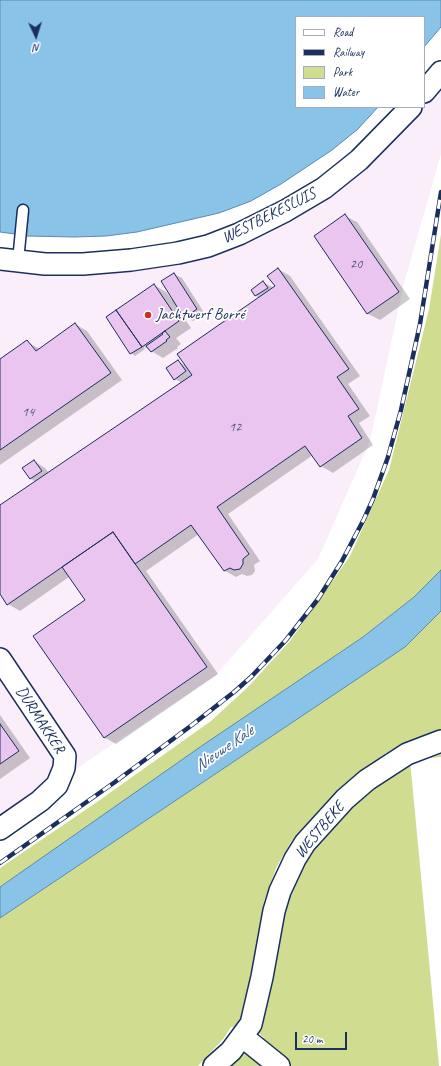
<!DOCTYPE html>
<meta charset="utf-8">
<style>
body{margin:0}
#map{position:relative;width:441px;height:1066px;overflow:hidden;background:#fff;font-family:Caveat,sans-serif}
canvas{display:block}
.legend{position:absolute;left:295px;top:16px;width:130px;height:92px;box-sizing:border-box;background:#fff;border:1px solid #a4acbf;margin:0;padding:5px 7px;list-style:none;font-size:12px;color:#1b2f5e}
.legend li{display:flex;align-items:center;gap:8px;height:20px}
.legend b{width:20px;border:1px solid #a4acbf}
.north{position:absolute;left:16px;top:16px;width:40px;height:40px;-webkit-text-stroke:3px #fff;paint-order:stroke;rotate:176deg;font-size:11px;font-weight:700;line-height:16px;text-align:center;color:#1b2f5e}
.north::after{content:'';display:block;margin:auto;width:14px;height:18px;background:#1b2f5e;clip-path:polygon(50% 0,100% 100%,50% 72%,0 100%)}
.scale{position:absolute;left:295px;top:1032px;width:52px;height:18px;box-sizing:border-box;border:2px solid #1b2f5e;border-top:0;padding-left:5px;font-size:12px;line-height:14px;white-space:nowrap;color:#1b2f5e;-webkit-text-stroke:3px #fff;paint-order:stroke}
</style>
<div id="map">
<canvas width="441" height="1066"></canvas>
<ul class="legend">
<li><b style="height:5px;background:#fff"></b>Road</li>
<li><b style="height:5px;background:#1b2f5e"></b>Railway</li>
<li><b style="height:11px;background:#d0dd90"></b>Park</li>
<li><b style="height:11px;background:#89c3e8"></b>Water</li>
</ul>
<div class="north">N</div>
<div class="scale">20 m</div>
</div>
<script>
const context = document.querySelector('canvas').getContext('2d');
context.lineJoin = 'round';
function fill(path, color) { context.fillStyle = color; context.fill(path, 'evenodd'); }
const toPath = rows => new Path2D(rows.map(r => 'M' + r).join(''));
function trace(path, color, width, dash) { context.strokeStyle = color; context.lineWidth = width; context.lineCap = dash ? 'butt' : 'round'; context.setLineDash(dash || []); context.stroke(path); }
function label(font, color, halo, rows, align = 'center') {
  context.font = font + ' Caveat,sans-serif'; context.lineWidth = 3.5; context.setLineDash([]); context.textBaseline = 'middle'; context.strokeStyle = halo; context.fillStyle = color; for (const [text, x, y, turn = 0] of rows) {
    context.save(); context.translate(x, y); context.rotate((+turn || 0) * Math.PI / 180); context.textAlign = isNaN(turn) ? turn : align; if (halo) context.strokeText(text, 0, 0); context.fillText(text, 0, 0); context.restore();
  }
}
fill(toPath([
 [441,85,441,154,404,283,370,441,318,559,216,675,0,820,0,268,196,259,406,126,422,107,424,107,424,105]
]), '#f9eefa');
fill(toPath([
 [441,234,441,570,414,597,363,637,0,887,0,868,97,802,211,721,249,686,290,641,350,556,389,470,429,309],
 [441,611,441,757,410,760,439,1066,220,1066,233,1056,249,1053,264,1038,257,1031,231,1027,224,1038,198,1066,0,1066,0,918,405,647],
 [405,744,300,858,256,978,264,901,277,866,291,842,328,800,386,753]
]), '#d0dd90');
const water = toPath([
 [0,0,441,0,441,27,424,47,424,17,296,17,296,107,378,107,358,129,332,150,281,184,251,201,219,213,137,232,106,236,75,237,26,236,29,212,18,209,15,234,0,232,0,0],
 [441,570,441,611,405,647,0,918,0,887,203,745,363,637,414,597,441,570]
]);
fill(water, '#89c3e8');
trace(water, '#5d88b1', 1);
fill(toPath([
 [345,216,357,222,410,299,380,320,368,314,315,236],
 [278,269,290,276,360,376,348,384,370,416,359,423,373,445,333,473,321,466,313,455,228,514,260,561,254,565,255,571,252,575,247,576,242,574,236,577,225,571,199,534,146,571,218,674,116,744,104,737,86,600,69,577,20,611,8,604,0,592,0,506,36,482,31,479,23,468,34,461,45,468,49,473,182,383,175,379,178,361,187,367,260,298,256,296,252,290,263,282,274,288,276,287],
 [174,274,182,278,205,314,193,321,182,315,191,328,176,338,181,344,177,347,178,348,163,358,143,346,145,349,135,356,131,353,107,317,154,285,166,292,172,300,173,299],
 [75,324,87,331,122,380,0,465,0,360,27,342,40,349],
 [0,715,30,758,0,779]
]), '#0003');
const building = toPath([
 [345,214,399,292,367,314,314,236,345,214],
 [278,268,349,369,337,377,359,409,348,416,362,438,320,467,305,446,217,507,249,554,243,559,243,564,240,569,234,570,230,568,224,571,191,525,135,564,113,532,7,605,0,594,0,505,192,375,177,354,275,286,267,276,278,268],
 [174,273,197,309,184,318,161,281,174,273],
 [263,281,268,288,255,296,251,290,263,281],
 [154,284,179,321,142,347,116,310,154,284],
 [116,310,142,347,130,354,106,317,116,310],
 [75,323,111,373,0,450,0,359,27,340,36,351,75,323],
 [165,331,170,337,166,340,167,341,151,352,146,346,163,334,162,333,165,331],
 [178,360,186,371,174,380,166,368,178,360],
 [34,460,42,471,30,479,22,468,34,460],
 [113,532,207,667,104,738,33,636,85,600,62,567,113,532],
 [0,724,19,751,0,764,0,724]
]);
fill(building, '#eac5f0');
trace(building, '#1b2f5e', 1);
const service = toPath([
 [18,261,23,210]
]);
const minor = toPath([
 [424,92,441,72],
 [0,259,45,264,83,264,131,260,178,253,208,246,239,234,285,211,324,188,359,160,411,107],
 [0,659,65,756,64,768,57,785,40,801,0,829],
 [243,1037,279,1066],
 [214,1066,231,1051,251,1024,262,977,274,911,280,891,295,859,305,843,345,799,367,780,407,754,441,741]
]);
trace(service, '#1b2f5e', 13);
trace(minor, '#1b2f5e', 24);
trace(service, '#fff', 10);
trace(minor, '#fff', 21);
const rail = toPath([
 [0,863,115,782,192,725,234,692,251,677,286,640,318,599,342,561,364,519,373,499,388,457,401,410,420,324,441,192]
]);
trace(rail, '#1b2f5e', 4.5);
trace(rail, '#fff', 3, [9]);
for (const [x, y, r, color] of [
 [148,315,4,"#c8321e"]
]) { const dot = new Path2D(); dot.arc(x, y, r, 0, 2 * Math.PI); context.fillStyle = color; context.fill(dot); trace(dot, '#fff', 1.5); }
label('14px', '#4f5482', null, [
 ["20",356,264],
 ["14",28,412],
 ["12",235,427]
]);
label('16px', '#1b2f5e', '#fff', [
 ["WESTBEKESLUIS",269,216,-27],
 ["DURMAKKER",40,720,57],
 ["WESTBEKE",320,830,-50]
]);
label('16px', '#1b2f5e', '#fff', [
 ["Jachtwerf Borré",156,315]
], 'left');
label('italic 17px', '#3c5b87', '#fff', [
 ["Nieuwe Kale",224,749,-35]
]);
</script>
